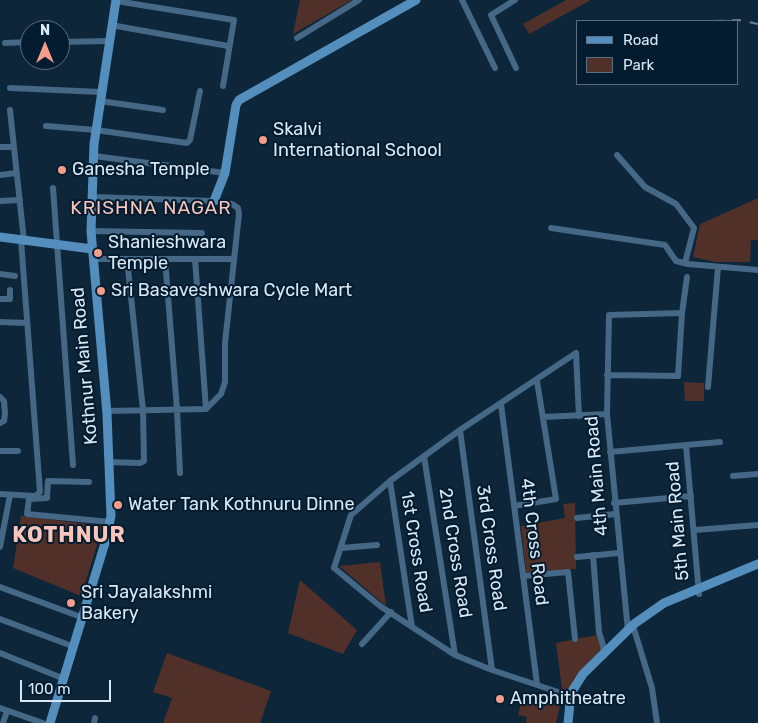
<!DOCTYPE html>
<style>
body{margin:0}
#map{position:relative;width:758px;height:723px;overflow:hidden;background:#0d2639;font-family:Rubik,sans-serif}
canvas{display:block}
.legend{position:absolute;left:576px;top:20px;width:162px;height:65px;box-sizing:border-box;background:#041c2f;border:1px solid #596e7e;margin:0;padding:6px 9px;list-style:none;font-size:15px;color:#d9e8f5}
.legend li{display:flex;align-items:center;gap:10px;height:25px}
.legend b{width:25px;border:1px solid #596e7e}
.north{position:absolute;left:20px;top:20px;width:50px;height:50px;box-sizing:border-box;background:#041c2f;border:1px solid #596e7e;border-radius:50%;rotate:0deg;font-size:14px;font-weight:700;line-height:20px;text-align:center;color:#d9e8f5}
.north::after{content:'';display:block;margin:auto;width:18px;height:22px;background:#f49d8b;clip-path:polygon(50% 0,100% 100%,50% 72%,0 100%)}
.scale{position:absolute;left:20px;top:680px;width:91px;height:22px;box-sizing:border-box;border:2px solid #d9e8f5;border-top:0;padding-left:6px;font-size:15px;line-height:18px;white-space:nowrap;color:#d9e8f5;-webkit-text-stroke:4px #041c2f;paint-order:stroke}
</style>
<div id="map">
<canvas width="758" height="723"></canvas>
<ul class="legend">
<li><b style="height:6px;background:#538ebd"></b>Road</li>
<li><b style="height:14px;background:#503029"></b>Park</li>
</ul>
<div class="north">N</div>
<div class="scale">100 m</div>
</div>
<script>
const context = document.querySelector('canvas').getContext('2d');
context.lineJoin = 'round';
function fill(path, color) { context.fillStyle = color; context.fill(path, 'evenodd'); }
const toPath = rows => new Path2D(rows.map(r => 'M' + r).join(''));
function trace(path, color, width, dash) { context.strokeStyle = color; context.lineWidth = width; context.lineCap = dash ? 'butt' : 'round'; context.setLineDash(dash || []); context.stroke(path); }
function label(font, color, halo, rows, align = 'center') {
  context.font = font + ' Rubik,sans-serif'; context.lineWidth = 4; context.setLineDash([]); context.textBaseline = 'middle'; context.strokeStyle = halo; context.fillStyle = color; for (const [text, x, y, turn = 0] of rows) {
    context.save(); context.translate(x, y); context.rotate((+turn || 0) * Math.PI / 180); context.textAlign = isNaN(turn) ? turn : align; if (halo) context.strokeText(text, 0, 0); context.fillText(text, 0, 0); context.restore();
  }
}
fill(toPath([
 [300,0,352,0,293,34],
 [566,0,591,0,529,34,523,24],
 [756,199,758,199,758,240,751,240,750,262,715,262,693,257,700,224],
 [684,382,704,383,704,401,685,401],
 [575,503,576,569,526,572,521,526,565,518,563,504],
 [21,516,103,526,81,596,13,568],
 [380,562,386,606,339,566],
 [300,580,357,630,343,654,288,633],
 [597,635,602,649,587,664,568,691,562,689,556,643],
 [167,653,271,691,260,723,163,723,172,698,153,692],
 [523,695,560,706,556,723,526,723,527,717,518,715]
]), '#503029');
trace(toPath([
 [462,0,495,68],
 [515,0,491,15,516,68],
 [116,1,234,20,223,86],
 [111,25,228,46],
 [297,38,359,0],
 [60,42,108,41],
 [5,43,30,42],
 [10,88,101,92],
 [100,101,163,110],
 [10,110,24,241],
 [46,126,96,130,187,143,190,140,200,91],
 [0,147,14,147],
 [617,155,645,187,676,204,694,228,685,263],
 [94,156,225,173],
 [0,175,17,173],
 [53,188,73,465],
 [92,197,214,201,232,204,238,208,239,214,225,343,225,382,221,394,206,409,107,411],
 [0,201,20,200],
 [551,228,665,245,676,261,688,264,758,270],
 [91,231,202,233],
 [92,259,234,259],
 [165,259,177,409,180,473],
 [195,259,206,409],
 [0,274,15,276],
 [0,299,10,299,10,290],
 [0,322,27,323],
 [576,353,579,416],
 [607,375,678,376,682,313,687,277],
 [708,387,718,267],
 [0,397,4,401,5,414,4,421,0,423],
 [501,404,537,684],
 [543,417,607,414],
 [460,430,492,670],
 [686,445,699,594],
 [0,451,18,451],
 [610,452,720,442],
 [424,456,455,655],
 [108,462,140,463,144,461,143,410,127,259],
 [733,476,758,474],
 [390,481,412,627],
 [89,482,48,481,47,498,29,499,27,514,110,522],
 [0,494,35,496,40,492,21,240],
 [614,503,691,496],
 [514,506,556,499,537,381],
 [577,518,615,514],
 [695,530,758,525],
 [0,547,10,495],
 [341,548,377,545],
 [593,555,599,632,603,645,604,656],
 [577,557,619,553],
 [523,576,568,572,575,639],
 [0,587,81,617],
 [0,619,72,646],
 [634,629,652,688,657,723],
 [628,631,607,414,609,315,682,313],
 [362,644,391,612],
 [0,653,62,678],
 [573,697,492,670,455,655,380,606,334,568,351,515,390,481,460,430,576,353],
 [0,708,43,723],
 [3,723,7,711],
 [94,723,95,718]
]), '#446885', 6);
trace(toPath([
 [214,201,225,173,236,105,239,100,416,0],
 [0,237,92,249],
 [50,723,105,543,111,516,107,414,91,231,94,144,116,0],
 [568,723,571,693,583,674,634,624,664,603,758,564]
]), '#538ebd', 9);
trace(toPath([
 [714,21,740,20,758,24]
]), '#6c8090', 2, [9, 9]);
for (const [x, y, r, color] of [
 [263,140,5,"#f49d8b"],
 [62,170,5,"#f49d8b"],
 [98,253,5,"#f49d8b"],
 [101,291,5,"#f49d8b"],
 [118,505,5,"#f49d8b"],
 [71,603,5,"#f49d8b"],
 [500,699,5,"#f49d8b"]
]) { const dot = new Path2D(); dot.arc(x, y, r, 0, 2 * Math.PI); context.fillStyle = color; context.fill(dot); trace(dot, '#041c2f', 2); }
label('18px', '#d9e8f5', '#041c2f', [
 ["Skalvi",273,130],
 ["International School",273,151],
 ["Ganesha Temple",72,170],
 ["Shanieshwara",108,243],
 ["Temple",108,264],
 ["Sri Basaveshwara Cycle Mart",111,291],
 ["Water Tank Kothnuru Dinne",128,505],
 ["Sri Jayalakshmi",81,593],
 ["Bakery",81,614],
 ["Amphitheatre",510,699]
], 'left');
label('18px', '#d9e8f5', '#041c2f', [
 ["Kothnur Main Road",85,366,-95],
 ["4th Main Road",597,476,-95],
 ["5th Main Road",678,521,-95],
 ["4th Cross Road",534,542,83],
 ["3rd Cross Road",491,548,82],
 ["1st Cross Road",416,552,81],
 ["2nd Cross Road",455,553,81]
]);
context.letterSpacing = '1px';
label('19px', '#f8c5ba', '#041c2f', [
 ["KRISHNA NAGAR",151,209]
]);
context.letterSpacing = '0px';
context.letterSpacing = '1px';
label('bold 22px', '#f8c5ba', '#041c2f', [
 ["KOTHNUR",69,536]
]);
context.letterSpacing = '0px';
</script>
